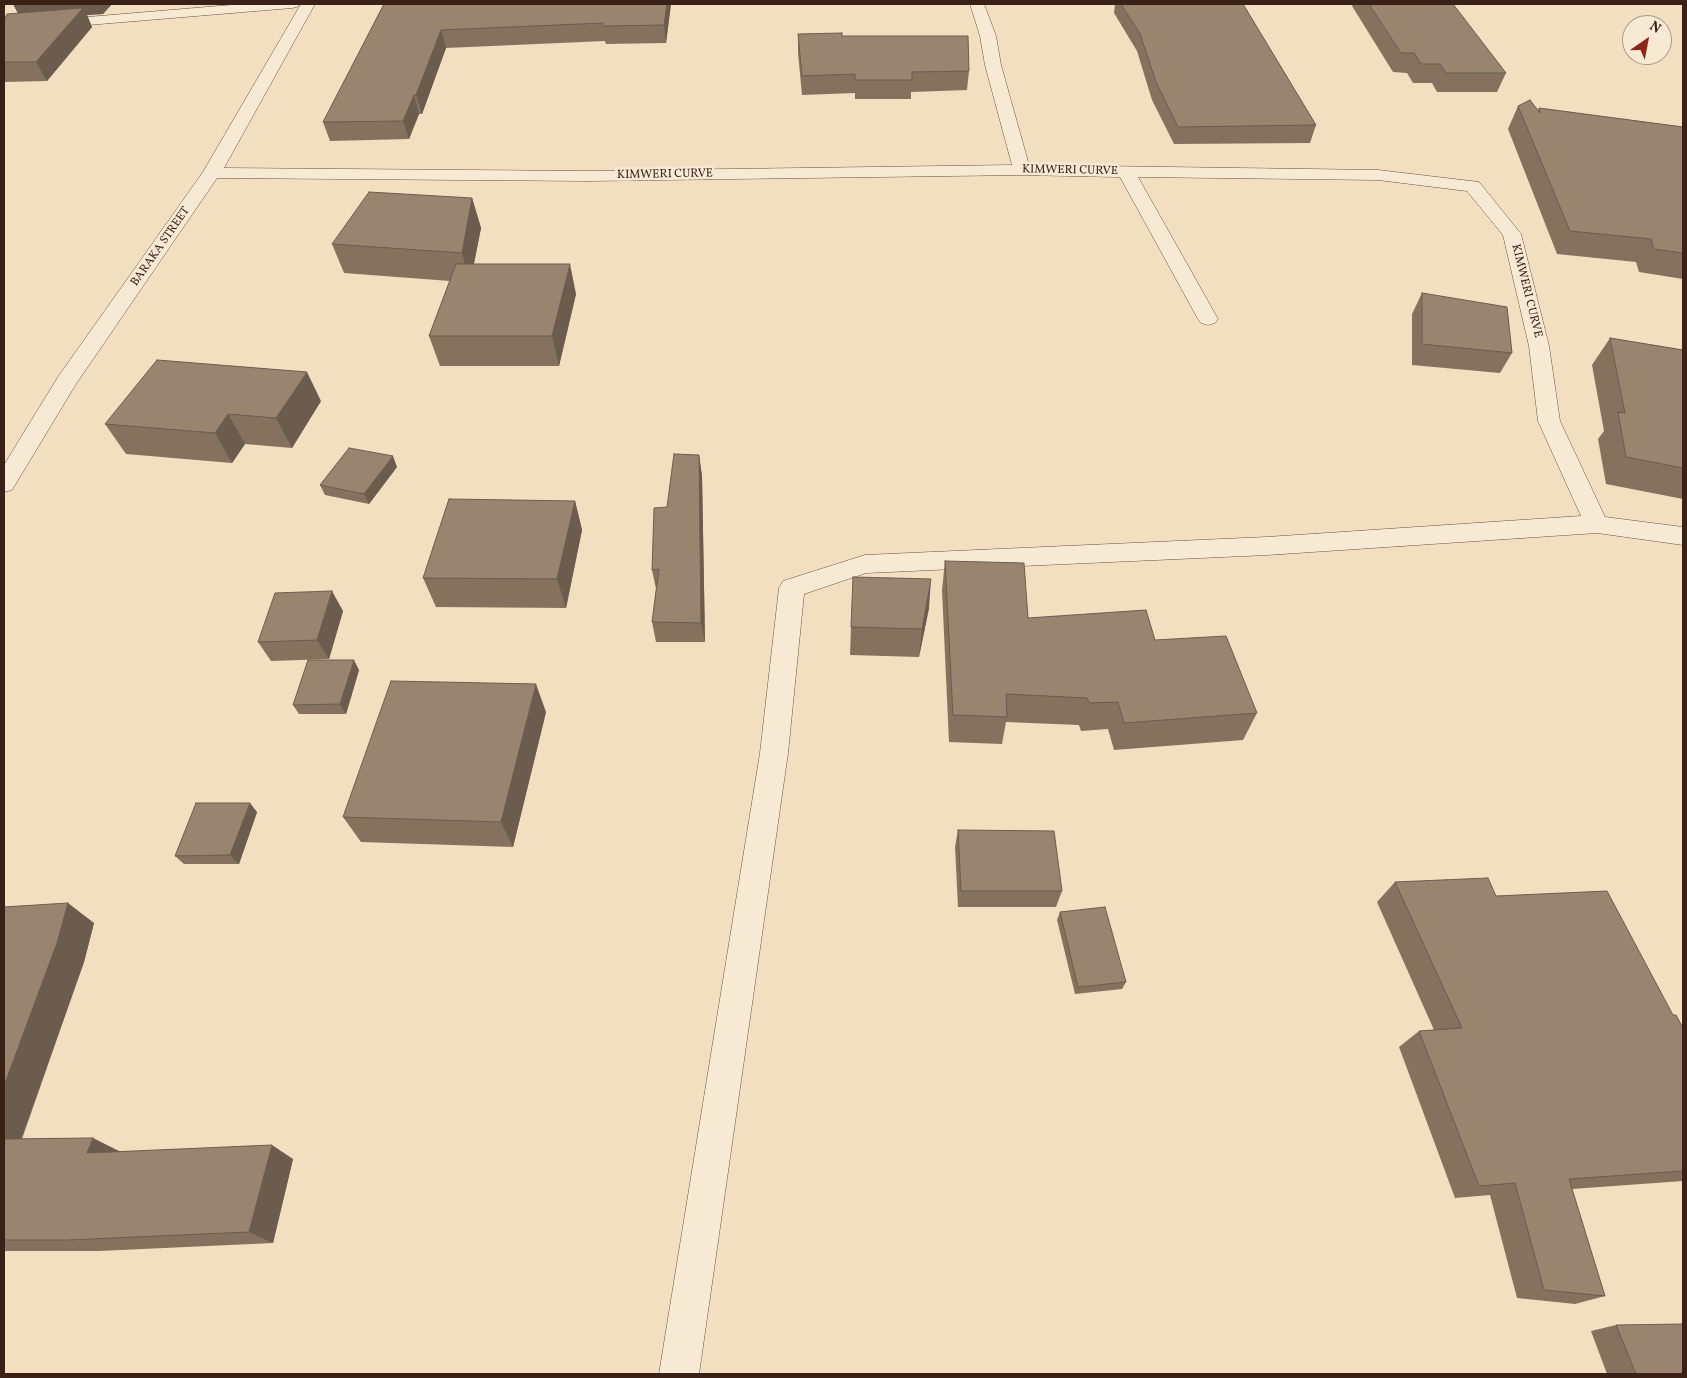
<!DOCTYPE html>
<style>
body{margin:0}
#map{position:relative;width:1687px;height:1378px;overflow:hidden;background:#f2dfbf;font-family:Vollkorn,serif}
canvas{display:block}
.frame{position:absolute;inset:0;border:5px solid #392118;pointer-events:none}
.north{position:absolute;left:1622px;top:15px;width:50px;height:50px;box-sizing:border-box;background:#f7ead5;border:1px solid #ab9a89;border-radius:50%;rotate:33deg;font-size:14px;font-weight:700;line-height:20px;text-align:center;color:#392118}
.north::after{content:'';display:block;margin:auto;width:18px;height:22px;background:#8f2418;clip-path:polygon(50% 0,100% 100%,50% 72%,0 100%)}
</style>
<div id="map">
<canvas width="1687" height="1378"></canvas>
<div class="frame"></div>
<div class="north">N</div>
</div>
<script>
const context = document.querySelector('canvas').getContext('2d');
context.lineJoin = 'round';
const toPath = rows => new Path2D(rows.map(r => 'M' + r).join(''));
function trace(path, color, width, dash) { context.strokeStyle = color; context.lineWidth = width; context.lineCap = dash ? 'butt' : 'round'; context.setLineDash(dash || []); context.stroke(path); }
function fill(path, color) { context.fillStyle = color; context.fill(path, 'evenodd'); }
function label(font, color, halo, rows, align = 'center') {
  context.font = font + ' Vollkorn,serif'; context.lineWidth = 5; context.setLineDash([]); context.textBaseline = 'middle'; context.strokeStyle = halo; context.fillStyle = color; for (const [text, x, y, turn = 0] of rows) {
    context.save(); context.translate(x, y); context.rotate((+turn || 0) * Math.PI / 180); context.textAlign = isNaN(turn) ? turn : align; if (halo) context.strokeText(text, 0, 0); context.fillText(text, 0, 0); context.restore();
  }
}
const minor = toPath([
 [243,4,299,4,297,7,292,8,4,32,4,24,243,4],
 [301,4,315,4,224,168,589,171,1012,165,985,65,980,36,970,4,984,4,996,36,1001,65,1029,165,1378,170,1479,182,1521,234,1549,346,1560,421,1605,517,1683,527,1683,545,1597,533,1267,555,866,573,804,594,788,753,699,1374,659,1374,760,753,779,588,783,581,865,555,1267,537,1581,516,1538,421,1529,346,1503,235,1467,191,1378,180,1138,177,1218,319,1215,323,1208,325,1201,323,1198,319,1120,177,1022,175,589,181,217,178,76,384,12,490,4,492,4,465,58,377,203,172,301,4]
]);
trace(minor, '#675042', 1);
fill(minor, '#f7ead5');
fill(toPath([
 [13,4,112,4,103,14,87,15,92,27,47,81,4,82,4,62,18,13],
 [384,4,671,4,666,43,606,44,605,41,446,48,422,114,419,114,409,139,330,141,323,122],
 [1115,4,1243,4,1316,125,1310,143,1174,144,1152,100,1137,51,1114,13],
 [1353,4,1453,4,1506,73,1497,92,1437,92,1432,83,1413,83,1407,73,1393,72,1352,6],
 [798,34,842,36,969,71,967,90,911,92,911,99,855,99,855,93,802,95,798,53],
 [1518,106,1538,110,1539,108,1683,127,1683,279,1639,272,1636,262,1557,254,1508,129],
 [472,198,481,228,474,264,576,294,559,366,440,366,429,336,450,281,344,273,332,244],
 [1422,293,1512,353,1500,373,1412,365,1412,314],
 [1610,338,1683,350,1683,499,1606,484,1598,439,1604,431,1592,365],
 [321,401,292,448,245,444,232,463,126,454,105,424],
 [699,455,702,476,705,642,656,642,652,622,656,589,652,570,667,507],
 [397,467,369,504,325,495,320,485],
 [575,501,582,530,566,608,436,607,423,578],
 [945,561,1028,618,1155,640,1257,713,1243,740,1114,750,1108,729,1081,731,1079,725,1006,722,1002,744,949,742,942,590],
 [929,608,919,657,850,655,851,627],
 [343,611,329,659,271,661,258,642],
 [359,670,346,714,299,714,293,705],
 [546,712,513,847,361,842,343,817],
 [257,812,239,864,184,864,175,856],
 [958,830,1062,891,1056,907,958,907,955,847],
 [1395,882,1496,896,1673,1015,1683,1028,1683,1181,1572,1189,1605,1296,1575,1304,1517,1298,1490,1195,1455,1198,1399,1047,1419,1031,1434,1030,1377,902],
 [4,907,94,923,84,962,22,1139,120,1151,293,1159,273,1243,99,1251,4,1251],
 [1060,912,1126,982,1122,989,1075,994,1057,920],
 [1616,1325,1683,1374,1607,1374,1591,1331]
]), '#84725f');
fill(toPath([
 [13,4,112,4,103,14,87,15,92,27,47,81,36,62,22,21],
 [667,4,671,4,666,43,664,25],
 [441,30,446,48,422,114,416,95],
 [414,95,419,114,409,139,403,121],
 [472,198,481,228,470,282,462,253],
 [570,264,576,294,559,366,552,336],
 [307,372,321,401,292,448,276,418],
 [228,414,245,444,232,463,215,433],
 [699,455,702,476,705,642,701,623],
 [393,456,397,467,369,504,364,494],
 [575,501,582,530,566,608,557,579],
 [931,579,929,608,919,657,922,629],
 [332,591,343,611,329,659,317,640],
 [354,660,359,670,346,714,340,704],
 [536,684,546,712,513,847,501,822],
 [250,803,257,812,239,864,230,855],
 [68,903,94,923,84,962,16,1153,4,1148,4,1086],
 [93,1138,121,1152,87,1153],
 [272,1145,293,1159,273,1243,249,1232]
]), '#6b5c4e');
const building = toPath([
 [384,4,667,4,664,25,603,26,603,23,441,30,416,95,414,95,403,121,323,122,384,4],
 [1121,4,1243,4,1316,125,1178,127,1156,82,1140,34,1121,4],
 [1369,4,1453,4,1506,73,1446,73,1440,64,1421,64,1414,53,1401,53,1369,4],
 [83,8,36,62,4,62,4,21,7,14,83,8],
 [842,33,842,36,968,36,969,71,912,72,912,80,855,80,855,74,802,76,798,34,842,33],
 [1530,100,1540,113,1539,108,1683,127,1683,253,1654,249,1651,239,1570,231,1518,106,1530,100],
 [369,192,472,198,462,253,332,244,369,192],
 [456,264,570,264,552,336,429,336,456,264],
 [1422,293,1507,307,1512,353,1422,344,1422,293],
 [1610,338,1683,350,1683,468,1626,457,1618,412,1625,413,1610,338],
 [157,360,307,372,276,418,228,414,215,433,105,424,157,360],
 [349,448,393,456,364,494,320,485,349,448],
 [674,454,699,455,701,623,652,622,659,569,652,570,654,508,667,507,674,454],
 [449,499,575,501,557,579,423,578,449,499],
 [945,561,1024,563,1028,618,1146,610,1155,640,1226,636,1257,713,1124,723,1118,702,1089,703,1087,698,1006,694,1007,717,953,715,945,561],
 [853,577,931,579,922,629,851,627,853,577],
 [332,591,317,640,258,642,275,593,332,591],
 [308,660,354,660,340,704,293,705,308,660],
 [391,681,536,684,501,822,343,817,391,681],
 [196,803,250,803,230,855,175,856,196,803],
 [958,830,1054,831,1062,891,961,891,958,830],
 [1488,878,1496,896,1607,891,1673,1015,1676,1015,1683,1028,1683,1171,1569,1179,1605,1296,1544,1290,1515,1183,1479,1186,1419,1031,1462,1028,1395,882,1488,878],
 [68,903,57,943,4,1086,4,907,68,903],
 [1105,907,1126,982,1078,987,1060,912,1105,907],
 [93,1138,87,1153,272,1145,249,1232,68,1240,4,1240,4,1139,93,1138],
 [1683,1324,1683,1374,1636,1374,1616,1325,1683,1324]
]);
fill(building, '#99846f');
trace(building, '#6b5c4e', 1);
label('12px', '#392118', '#f7ead5', [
 ["KIMWERI CURVE",1070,171,1],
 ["KIMWERI CURVE",665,175,-1],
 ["BARAKA STREET",161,247,-55],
 ["KIMWERI CURVE",1526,291,76]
]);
</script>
